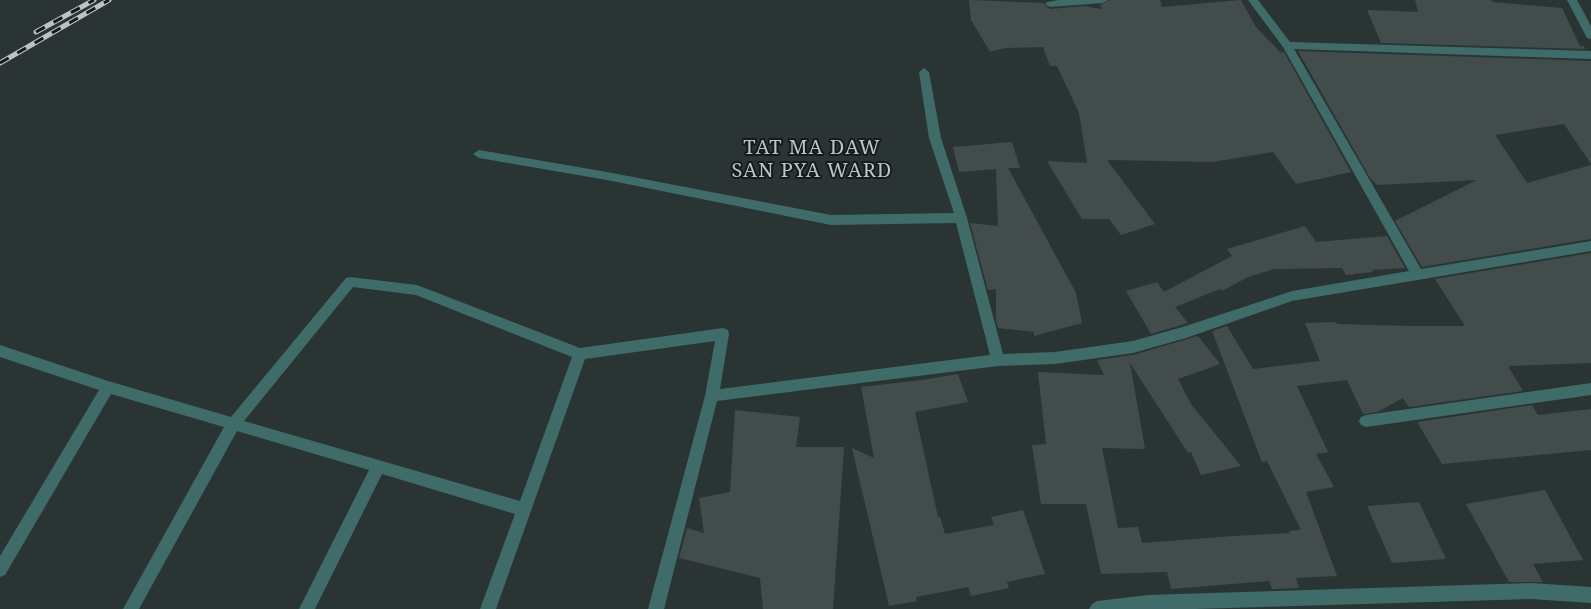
<!DOCTYPE html>
<style>
body{margin:0}
canvas{display:block;background:#2a3433}
</style>
<canvas width="1591" height="609"></canvas>
<script>
const context = document.querySelector('canvas').getContext('2d');
context.lineJoin = 'round';
function fill(path, color) { context.fillStyle = color; context.fill(path, 'evenodd'); }
const toPath = rows => new Path2D(rows.map(r => 'M' + r).join(''));
function trace(path, color, width, dash) { context.strokeStyle = color; context.lineWidth = width; context.lineCap = dash ? 'butt' : 'round'; context.setLineDash(dash || []); context.stroke(path); }
function label(font, color, halo, rows, align = 'center') {
  context.font = font + ' "Noto Serif",serif'; context.lineWidth = 4; context.setLineDash([]); context.textBaseline = 'middle'; context.strokeStyle = halo; context.fillStyle = color; for (const [text, x, y, turn = 0] of rows) {
    context.save(); context.translate(x, y); context.rotate((+turn || 0) * Math.PI / 180); context.textAlign = isNaN(turn) ? turn : align; if (halo) context.strokeText(text, 0, 0); context.fillText(text, 0, 0); context.restore();
  }
}
fill(toPath([
 [969,0,1043,3,1050,9,1084,6,1102,9,1100,5,1110,0,1160,0,1162,7,1241,0,1256,27,1281,53,1284,52,1351,172,1296,184,1273,152,1212,162,1107,160,1155,224,1121,235,1109,219,1082,219,1047,161,1087,163,1079,113,1057,66,1050,66,1043,47,1005,48,990,52,971,20],
 [1415,0,1491,0,1492,2,1562,8,1580,46,1584,46,1585,49,1381,43,1367,10,1418,12],
 [1298,51,1591,61,1591,164,1564,124,1495,135,1527,183,1591,165,1591,239,1422,267,1395,221,1477,180,1377,185,1370,178],
 [1012,142,1020,168,1008,168,1076,293,1082,323,1034,336,1034,332,998,328,996,320,996,289,988,290,970,223,998,226,996,169,959,172,953,147],
 [1305,226,1316,242,1387,236,1405,268,1372,270,1373,272,1346,275,1342,268,1274,269,1248,277,1222,291,1220,289,1175,307,1188,323,1151,334,1126,291,1157,282,1164,292,1232,256,1227,249],
 [1591,253,1591,363,1508,366,1523,391,1409,407,1403,398,1377,412,1363,414,1347,380,1297,386,1328,452,1316,454,1334,487,1306,492,1337,576,1296,578,1299,588,1272,589,1269,581,1171,589,1167,572,1101,574,1086,504,1041,504,1032,445,1046,444,1038,372,1104,375,1097,360,1133,355,1198,336,1220,364,1178,379,1191,404,1241,466,1201,475,1191,452,1188,453,1130,363,1145,449,1102,448,1118,528,1138,527,1142,543,1234,536,1290,533,1289,531,1301,530,1267,461,1262,462,1212,331,1227,326,1253,369,1320,361,1305,323,1336,322,1337,324,1410,326,1465,326,1435,279],
 [958,374,968,402,915,412,938,517,940,517,945,534,994,525,991,517,1023,510,1045,574,1007,582,1009,588,971,596,968,587,916,597,917,601,889,606,852,448,874,458,861,387,922,380],
 [1532,405,1538,415,1591,409,1591,450,1442,464,1417,422],
 [735,410,800,417,796,447,844,447,833,609,763,609,760,578,679,558,687,528,704,533,699,498,730,492],
 [1545,490,1583,560,1533,564,1543,582,1509,582,1466,504],
 [1419,502,1446,559,1392,563,1367,506]
]), '#424c4b');
fill(toPath([
 [1059,0,1108,0,1103,3,1050,7,1045,4,1047,2,1059,0],
 [1248,0,1258,0,1290,42,1591,51,1591,59,1294,49,1421,269,1591,241,1591,251,1292,301,1186,338,1133,353,1055,364,998,366,717,401,664,609,648,609,705,396,715,341,585,359,496,609,480,609,515,514,382,474,315,609,299,609,369,470,237,431,139,609,123,609,224,427,111,394,5,575,0,577,0,556,99,390,0,357,0,345,108,381,231,417,346,278,350,277,417,285,580,348,723,328,728,330,729,334,720,389,990,355,956,223,831,225,607,180,479,158,473,154,479,150,607,172,831,215,954,213,929,138,919,72,924,68,929,72,941,138,967,218,1003,354,1055,352,1133,341,1186,326,1292,291,1409,271,1283,47,1248,0],
 [353,287,416,295,572,357,520,501,244,421,353,287],
 [1591,383,1591,395,1366,427,1361,425,1359,421,1361,417,1366,415,1591,383],
 [1531,583,1591,587,1591,603,1531,599,1195,609,1089,609,1092,604,1097,601,1148,595,1531,583]
]), '#3f6c68');
fill(toPath([
 [1567,0,1577,0,1591,26,1591,39,1587,38,1567,0]
]), '#3f6c68');
const rail = toPath([
 [36,32,94,0],
 [0,63,109,0]
]);
trace(rail, '#bcc4c3', 5);
trace(rail, '#161a1a', 3, [10]);
context.letterSpacing = '1px';
label('20px', '#bac6c5', '#161a1a', [
 ["TAT MA DAW",812,148],
 ["SAN PYA WARD",812,171]
]);
context.letterSpacing = '0px';
</script>
